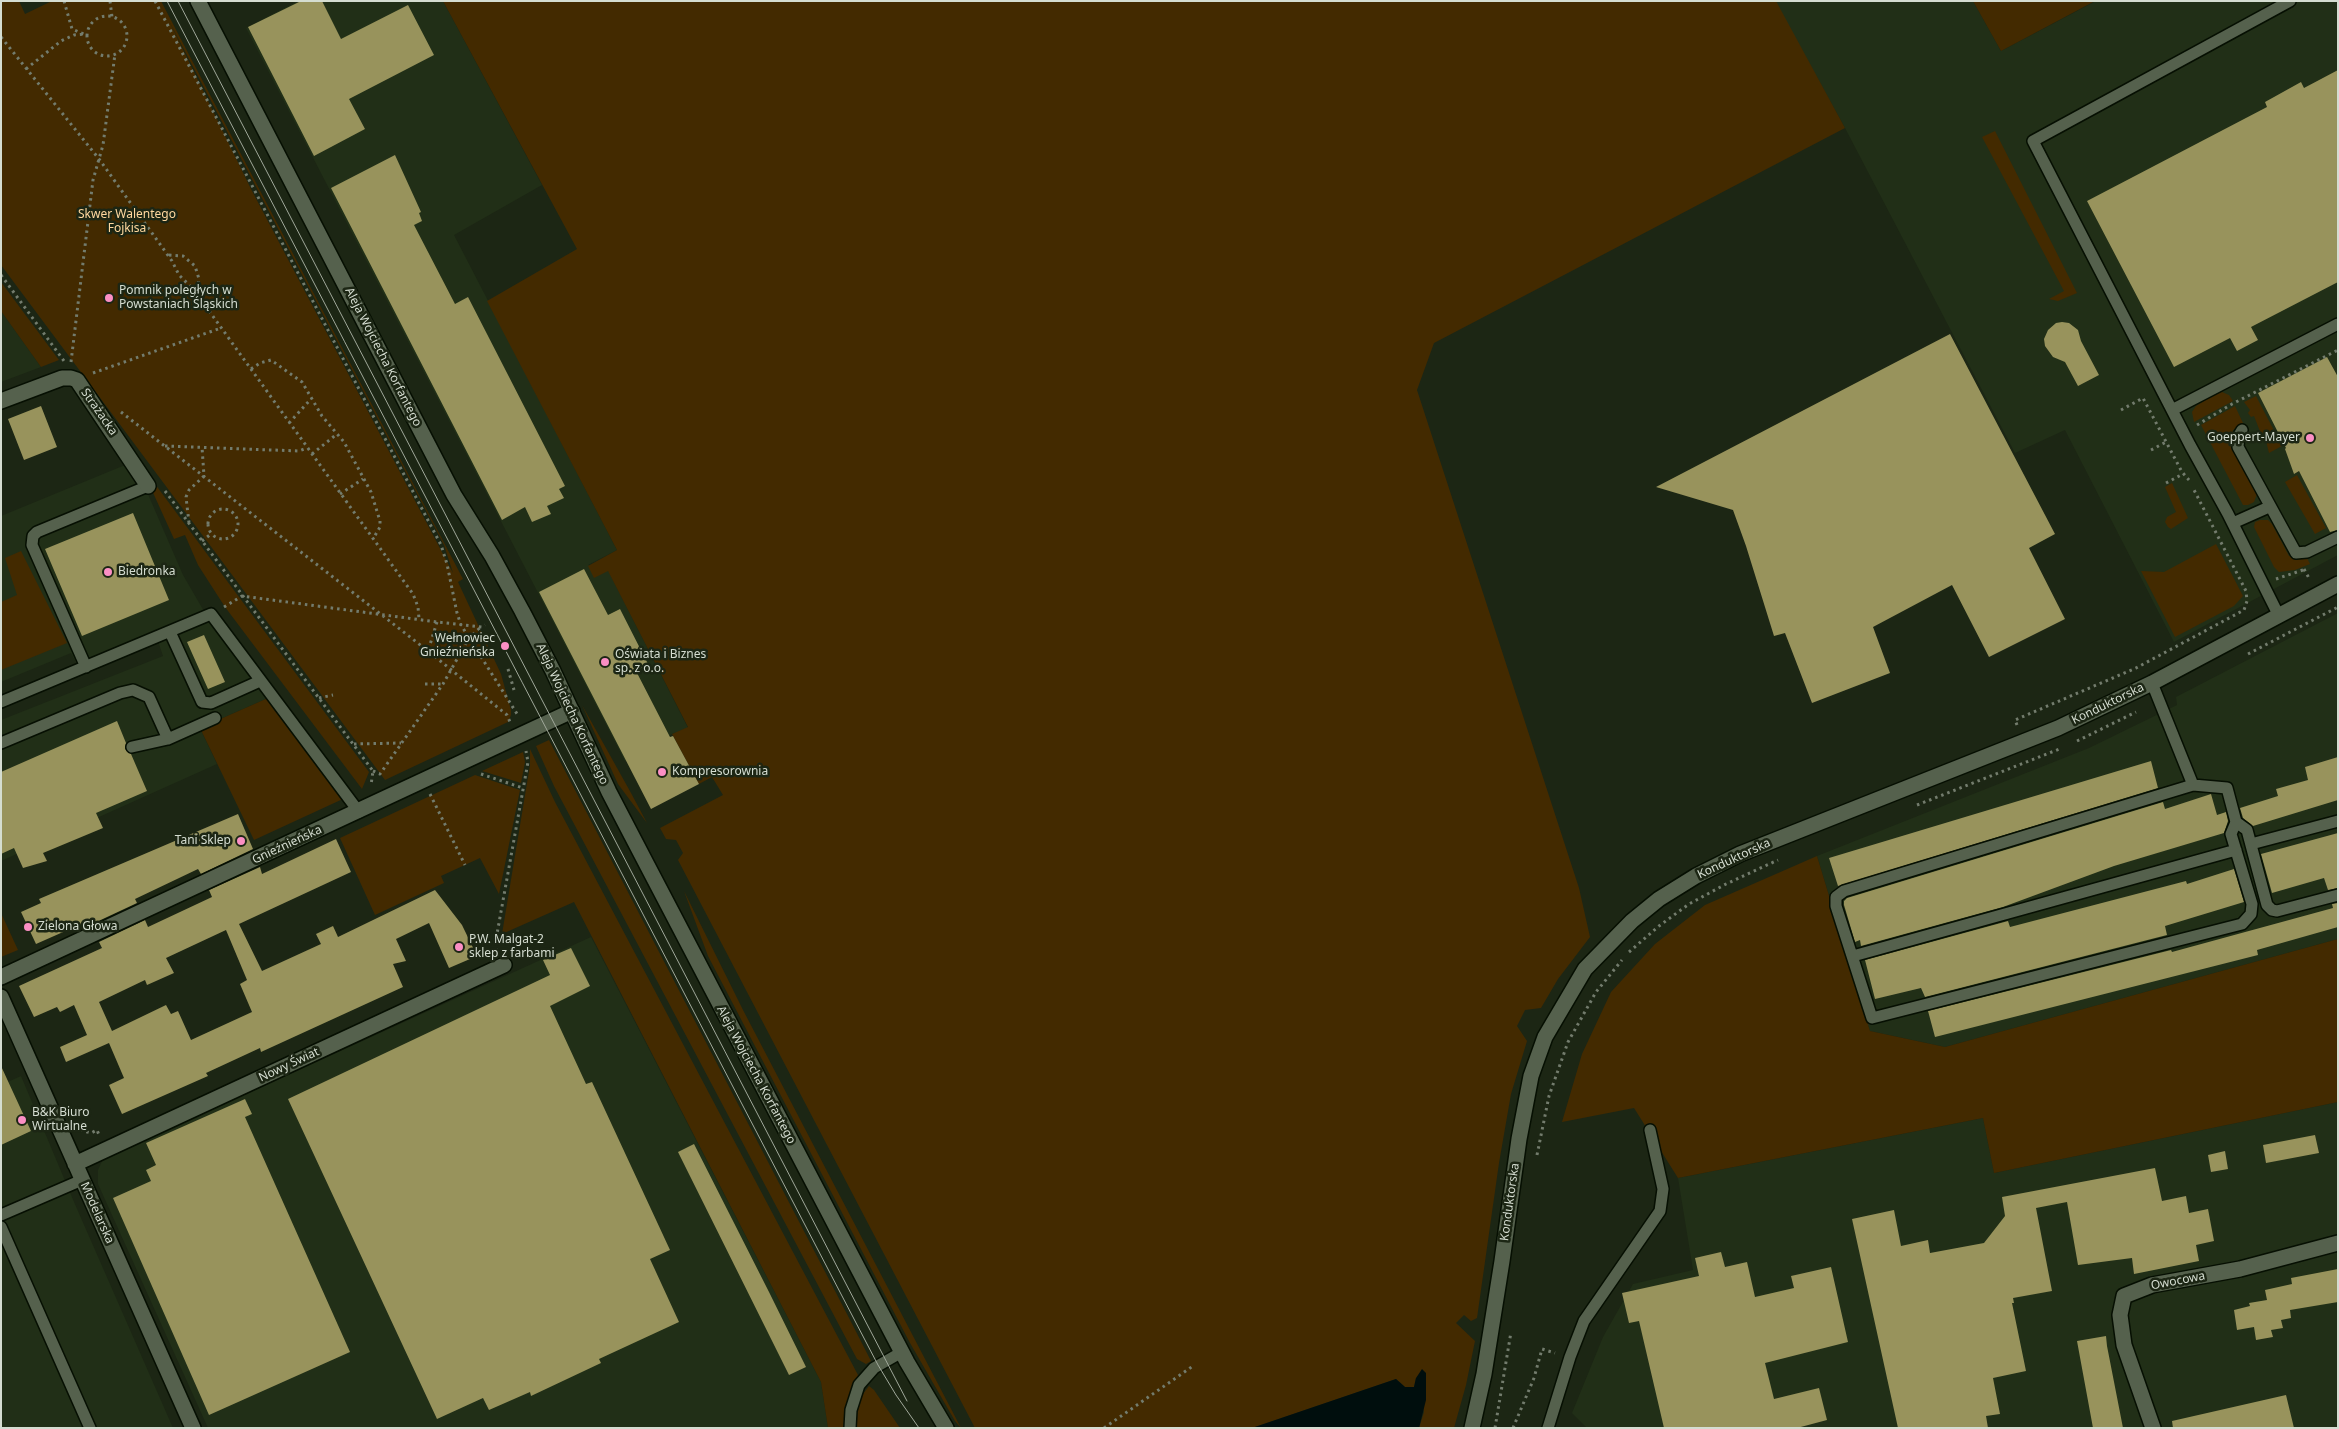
<!DOCTYPE html>
<meta charset="utf-8">
<style>
body{margin:0}
#map{position:relative;width:2339px;height:1429px;overflow:hidden;background:#1c2614;font-family:"Noto Sans",sans-serif}
canvas{display:block}
.frame{position:absolute;inset:0;border:2px solid #d5ddd1;pointer-events:none}
</style>
<div id="map">
<canvas width="2339" height="1429"></canvas>
<div class="frame"></div>
</div>
<script>
const context = document.querySelector('canvas').getContext('2d');
context.lineJoin = 'round';
function fill(path, color) { context.fillStyle = color; context.fill(path, 'evenodd'); }
const toPath = rows => new Path2D(rows.map(r => 'M' + r).join(''));
function trace(path, color, width, dash) { context.strokeStyle = color; context.lineWidth = width; context.lineCap = dash ? 'butt' : 'round'; context.setLineDash(dash || []); context.stroke(path); }
function label(font, color, halo, rows, align = 'center') {
  context.font = font + ' "Noto Sans",sans-serif'; context.lineWidth = 5; context.setLineDash([]); context.textBaseline = 'middle'; context.strokeStyle = halo; context.fillStyle = color; for (const [text, x, y, turn = 0] of rows) {
    context.save(); context.translate(x, y); context.rotate((+turn || 0) * Math.PI / 180); context.textAlign = isNaN(turn) ? turn : align; if (halo) context.strokeText(text, 0, 0); context.fillText(text, 0, 0); context.restore();
  }
}
fill(toPath([
 [298,1,443,1,542,185,454,235,617,550,588,565,608,570,688,728,672,734,625,761,246,28],
 [1973,1,2001,51,2096,1,2338,1,2338,555,2174,642,2065,430,2015,453,1845,128,1775,2],
 [1,311,41,367,1,382],
 [130,463,144,485,183,575,205,613,78,666,71,653,1,682,1,516],
 [2338,613,2338,939,1945,1047,1870,1031,1817,856,2089,748,2177,705,2176,697],
 [210,619,268,698,200,728,217,764,1,861,1,720,163,656,158,641],
 [591,937,821,1382,828,1428,208,1428,98,1184,98,1170,103,1159],
 [21,1076,74,1202,173,1428,1,1428,1,1085],
 [2338,1102,2338,1428,1587,1428,1572,1413,1603,1337,1633,1284,1693,1270,1678,1178,1983,1118,1994,1173]
]), '#212f17');
fill(toPath([
 [1,1,19,1,25,14,52,1,161,1,463,579,458,582,501,674,511,710,511,715,508,722,385,780,1,265],
 [169,21,444,545,453,573,251,189],
 [443,1,1776,1,1845,128,1434,343,1417,390,1579,888,1590,937,1558,979,1541,1008,1525,1010,1517,1026,1527,1041,1511,1094,1499,1163,1477,1318,1471,1321,1464,1315,1456,1323,1475,1341,1466,1385,1454,1428,1419,1428,1424,1412,1416,1378,1414,1387,1405,1387,1396,1379,1252,1428,975,1428,678,860,683,853,676,840,666,839,660,828,723,795,712,777,699,784,672,734,688,727,608,571,594,578,588,566,617,550,487,301,577,249],
 [1973,1,2095,1,2001,51],
 [1995,131,2077,293,2058,301,2049,299,2064,291,1982,137],
 [1,282,59,360,41,367,1,311],
 [2222,392,2229,395,2233,401,2194,422,2192,412,2196,406,2215,394],
 [2256,396,2282,446,2269,453,2264,433,2261,434,2254,416,2251,417,2248,413,2250,410,2244,402],
 [2235,406,2243,423,2233,430,2232,445,2257,494,2254,502,2248,505,2243,505,2201,425],
 [2297,475,2326,528,2315,534,2285,482],
 [2172,483,2188,518,2171,529,2168,527,2165,522,2167,517,2176,512,2165,487],
 [155,484,369,772,362,789,225,607,198,565,185,535,174,539,150,486],
 [2260,520,2268,520,2272,524,2289,556,2298,559,2306,556,2310,564,2295,570,2279,572,2274,567,2254,527,2255,522],
 [2216,544,2243,596,2234,606,2175,637,2141,571,2164,572],
 [21,551,67,643,1,670,1,602,17,595,5,558],
 [268,698,345,798,254,840,200,728],
 [582,705,631,793,647,823,618,784],
 [549,740,848,1316,871,1361,866,1364,857,1359,554,786,536,746],
 [530,749,555,802,858,1375,853,1385,863,1394,869,1386,874,1390,900,1428,828,1428,821,1382,574,902,502,934,530,765],
 [523,752,525,762,521,783,482,771],
 [475,775,520,790,499,894,480,858,441,876,444,883,375,915,340,838],
 [1817,856,1870,1031,1945,1047,2338,939,2338,1102,1994,1173,1983,1118,1678,1178,1634,1108,1562,1122,1582,1054,1611,992,1655,944,1705,905],
 [684,891,743,1010,961,1428,955,1421,910,1343,708,956],
 [1,913,18,950,1,957]
]), '#432a00');
fill(toPath([
 [1422,1369,1426,1373,1426,1400,1419,1428,1252,1428,1396,1379,1405,1387,1414,1387,1416,1378]
]), '#000e0d');
fill(toPath([
 [301,1,322,1,341,39,408,5,434,55,349,99,365,129,314,156,248,27],
 [2338,70,2338,282,2251,327,2258,340,2237,351,2230,338,2174,367,2087,201,2267,107,2265,102,2301,82,2304,88],
 [395,155,421,212,419,213,422,221,414,225,455,304,468,297,565,486,559,489,564,498,547,506,551,514,532,522,525,507,502,520,331,188],
 [2062,322,2069,323,2078,330,2081,341,2099,375,2078,386,2065,362,2053,357,2045,346,2044,339,2048,330,2056,323],
 [1950,334,2055,534,2029,548,2065,619,1989,657,1952,585,1873,627,1890,673,1812,703,1785,633,1774,636,1746,546,1733,510,1656,487],
 [2327,357,2338,377,2338,530,2330,532,2299,471,2294,474,2285,449,2286,448,2258,393],
 [41,406,57,447,24,460,8,419],
 [133,513,169,600,82,636,45,549],
 [584,569,608,615,620,609,648,664,636,671,670,737,673,736,699,784,651,809,539,592],
 [204,635,225,682,208,689,187,642],
 [117,721,126,743,125,749,131,754,147,791,96,813,103,828,43,853,47,861,23,868,14,848,1,854,1,772],
 [2338,757,2338,800,2253,826,2243,818,2240,808,2278,796,2276,789,2308,780,2305,767],
 [2151,761,2158,788,1838,886,1829,858],
 [2211,794,2217,815,2226,812,2228,821,2224,833,2114,866,2003,907,1861,946,1860,940,1855,942,1844,905,1844,901,1847,898,2163,802,2165,809],
 [238,814,253,849,201,874,198,869,135,899,137,903,90,925,88,921,36,944,21,912,41,903,39,899],
 [2338,833,2338,888,2328,890,2324,878,2272,893,2261,854],
 [336,839,351,872,239,924,262,971,321,944,316,934,333,926,338,937,435,890,462,925,477,956,449,968,429,923,396,939,406,961,393,964,403,987,261,1052,260,1048,206,1073,208,1076,122,1114,109,1085,124,1078,109,1043,66,1062,60,1047,87,1035,74,1005,60,1012,57,1007,34,1017,19,986,102,948,99,942,145,920,148,927,212,897,209,890,260,867,262,874],
 [226,930,247,980,240,984,252,1012,191,1040,178,1011,171,1014,166,1005,112,1031,99,1002,145,980,147,985,174,973,166,958],
 [2234,869,2244,902,2165,926,2167,935,1925,997,1921,988,1875,999,1865,960,2008,921,2010,927,2186,881,2187,884],
 [2338,903,2338,927,2257,950,2258,955,1935,1037,1928,1011,2171,950,2172,952,2333,908,2332,904],
 [571,948,590,986,550,1006,586,1084,592,1082,670,1250,650,1259,679,1322,599,1359,601,1363,531,1396,530,1392,489,1410,483,1398,437,1419,288,1099,550,975,543,960],
 [1,1066,31,1131,1,1145],
 [245,1099,252,1114,245,1117,350,1352,209,1415,113,1198,151,1181,146,1170,156,1165,146,1143],
 [2315,1135,2319,1153,2266,1163,2263,1145],
 [694,1144,769,1292,806,1367,789,1375,678,1152],
 [2225,1151,2228,1169,2211,1172,2208,1155],
 [2155,1168,2162,1201,2186,1196,2189,1213,2208,1209,2214,1241,2196,1245,2199,1261,2134,1274,2132,1258,2078,1265,2067,1202,2036,1208,2052,1291,2013,1298,2014,1303,2012,1303,2026,1371,1993,1378,2000,1414,1986,1416,1988,1428,1898,1428,1852,1219,1894,1210,1901,1246,1928,1240,1930,1253,1984,1243,2005,1216,2002,1197],
 [1721,1252,1725,1267,1747,1262,1755,1297,1794,1288,1791,1276,1831,1267,1848,1342,1765,1363,1774,1399,1819,1388,1827,1420,1797,1428,1664,1428,1639,1321,1629,1323,1622,1293,1699,1276,1695,1258],
 [2338,1269,2338,1302,2290,1310,2291,1318,2281,1320,2283,1328,2271,1330,2273,1337,2256,1340,2254,1327,2237,1330,2234,1310,2250,1306,2249,1303,2267,1300,2265,1290,2292,1284,2291,1278],
 [2106,1336,2107,1346,2123,1428,2093,1428,2077,1341],
 [2286,1395,2294,1428,2173,1428,2172,1421]
]), '#98935c');
const lane = toPath([
 [2172,410,2338,324],
 [2242,430,2239,435,2238,447,2296,553,2307,552,2338,537],
 [2233,523,2269,507],
 [2279,616,2228,514,2190,445,2033,141,2290,1],
 [170,632,202,702,211,703,260,681],
 [86,667,32,545,33,536,37,532,148,486],
 [2152,683,2193,785,1844,891,1836,897,1836,906,1872,1018,2242,924,2251,914,2252,904,2231,834,2236,822,2227,788,2193,785],
 [1,702,211,614,359,812],
 [1,743,120,693,133,690,149,697,168,739],
 [132,747,168,739,215,718],
 [2236,822,2247,830,2267,905,2272,910,2277,911,2338,895],
 [2251,844,2338,821],
 [1853,956,2236,850],
 [1,1215,82,1180],
 [1,1227,90,1428],
 [850,1428,851,1410,859,1385,874,1368,902,1352],
 [1548,1428,1570,1357,1584,1321,1660,1211,1663,1189,1650,1130]
]);
const street = toPath([
 [1,401,62,378,71,378,77,380,148,486],
 [1,977,572,711],
 [1,997,193,1428],
 [75,1164,504,965],
 [1472,1428,1484,1374,1502,1261,1519,1139,1531,1076,1545,1037,1585,969,1632,921,1659,899,1696,876,1740,854,2058,728,2152,683,2338,584],
 [2153,1428,2124,1345,2120,1315,2124,1296,2152,1285,2240,1269,2338,1243]
]);
const secondary = toPath([
 [198,1,454,495,492,556,522,611,553,671,609,792,646,863,907,1362,946,1428]
]);
trace(lane, '#060f02', 14);
trace(street, '#060f02', 18);
trace(secondary, '#060f02', 18);
trace(toPath([
 [64,1,72,29,84,34],
 [110,1,112,17],
 [155,1,441,545,447,564,457,613,461,625,519,717],
 '87 36a20 20 0 1 1 40 0a20 20 0 1 1-40 0Z',
 [1,37,99,159,172,261,179,275,194,290,413,594,418,607,419,619],
 [26,69,61,41,74,35,86,34],
 [169,255,183,256,195,266,199,279,196,294],
 [1,275,64,361],
 [71,362,93,180,103,145,115,54],
 [251,369,260,363,271,360,302,382,322,416,344,442,371,492,380,521,380,527,373,539],
 [93,373,221,328],
 [2121,410,2143,398,2182,472,2189,480],
 [121,412,428,651],
 [289,423,311,399],
 [2197,425,2232,404,2338,350],
 [165,446,299,451,307,448],
 [2151,450,2168,441],
 [312,454,337,434],
 [2166,483,2183,474],
 [165,491,373,771,371,785],
 [340,494,363,479],
 '208 524a15 15 0 1 1 30 0a15 15 0 1 1-30 0Z',
 [189,523,186,497,189,490,204,476,202,447],
 [202,541,211,534],
 [2304,569,2310,580],
 [2276,579,2303,570],
 [224,607,242,596,437,622,482,627,485,625],
 [437,622,428,651,507,715,510,722],
 [2248,654,2338,607],
 [508,669,514,690],
 [425,684,443,684],
 [319,698,333,695],
 [2017,725,2015,720,2136,668,2244,610,2247,601,2246,591,2193,488],
 [2077,741,2136,712],
 [354,744,401,743],
 [373,771,380,774,443,684,469,638,481,627],
 [481,774,523,788],
 [430,794,465,865],
 [1917,805,2062,748],
 [497,951,495,945,528,762,526,751],
 [1629,952,1659,926,1689,904,1726,884,1778,860],
 [80,1130,91,1133,97,1130,99,1135],
 [1537,1155,1549,1096,1568,1042,1596,992,1622,960],
 [1104,1428,1193,1366],
 [1495,1428,1511,1332],
 [1513,1428,1534,1378,1542,1349,1555,1353]
]), '#737c6d', 3, [2.5, 4]);
trace(lane, '#55614d', 11);
trace(street, '#55614d', 15);
trace(secondary, '#55614d', 15);
trace(toPath([
 [167,1,878,1365,896,1395,919,1428],
 [178,1,907,1401]
]), '#a1a99b', 1);
for (const [x, y, r, color] of [
 [109,298,5,"#fb8fc4"],
 [2310,438,5,"#fb8fc4"],
 [108,572,5,"#fb8fc4"],
 [505,646,5,"#fb8fc4"],
 [605,662,5,"#fb8fc4"],
 [662,772,5,"#fb8fc4"],
 [241,841,5,"#fb8fc4"],
 [28,927,5,"#fb8fc4"],
 [459,947,5,"#fb8fc4"],
 [22,1120,5,"#fb8fc4"]
]) { const dot = new Path2D(); dot.arc(x, y, r, 0, 2 * Math.PI); context.fillStyle = color; context.fill(dot); trace(dot, '#1c2614', 2); }
label('12px', '#fed79e', '#1c2614', [
 ["Skwer Walentego",127,215],
 ["Fojkisa",127,229]
]);
label('12px', '#d5ddd1', '#1c2614', [
 ["Pomnik poległych w",119,291],
 ["Powstaniach Śląskich",119,305],
 ["Goeppert-Mayer",2300,438,"right"],
 ["Biedronka",118,572],
 ["Wełnowiec",495,639,"right"],
 ["Gnieźnieńska",495,653,"right"],
 ["Oświata i Biznes",615,655],
 ["sp. z o.o.",615,669],
 ["Kompresorownia",672,772],
 ["Tani Sklep",231,841,"right"],
 ["Zielona Głowa",38,927],
 ["P.W. Malgat-2",469,940],
 ["sklep z farbami",469,954],
 ["B&K Biuro",32,1113],
 ["Wirtualne",32,1127]
], 'left');
label('12px', '#d5ddd1', '#1c2614', [
 ["Aleja Wojciecha Korfantego",383,357,63],
 ["Strażacka",99,412,55],
 ["Konduktorska",2108,704,-26],
 ["Aleja Wojciecha Korfantego",572,714,65],
 ["Gnieźnieńska",287,845,-25],
 ["Konduktorska",1734,859,-25],
 ["Nowy Świat",289,1065,-25],
 ["Aleja Wojciecha Korfantego",756,1075,62],
 ["Konduktorska",1510,1202,-82],
 ["Modelarska",97,1213,66],
 ["Owocowa",2178,1281,-11]
]);
</script>
